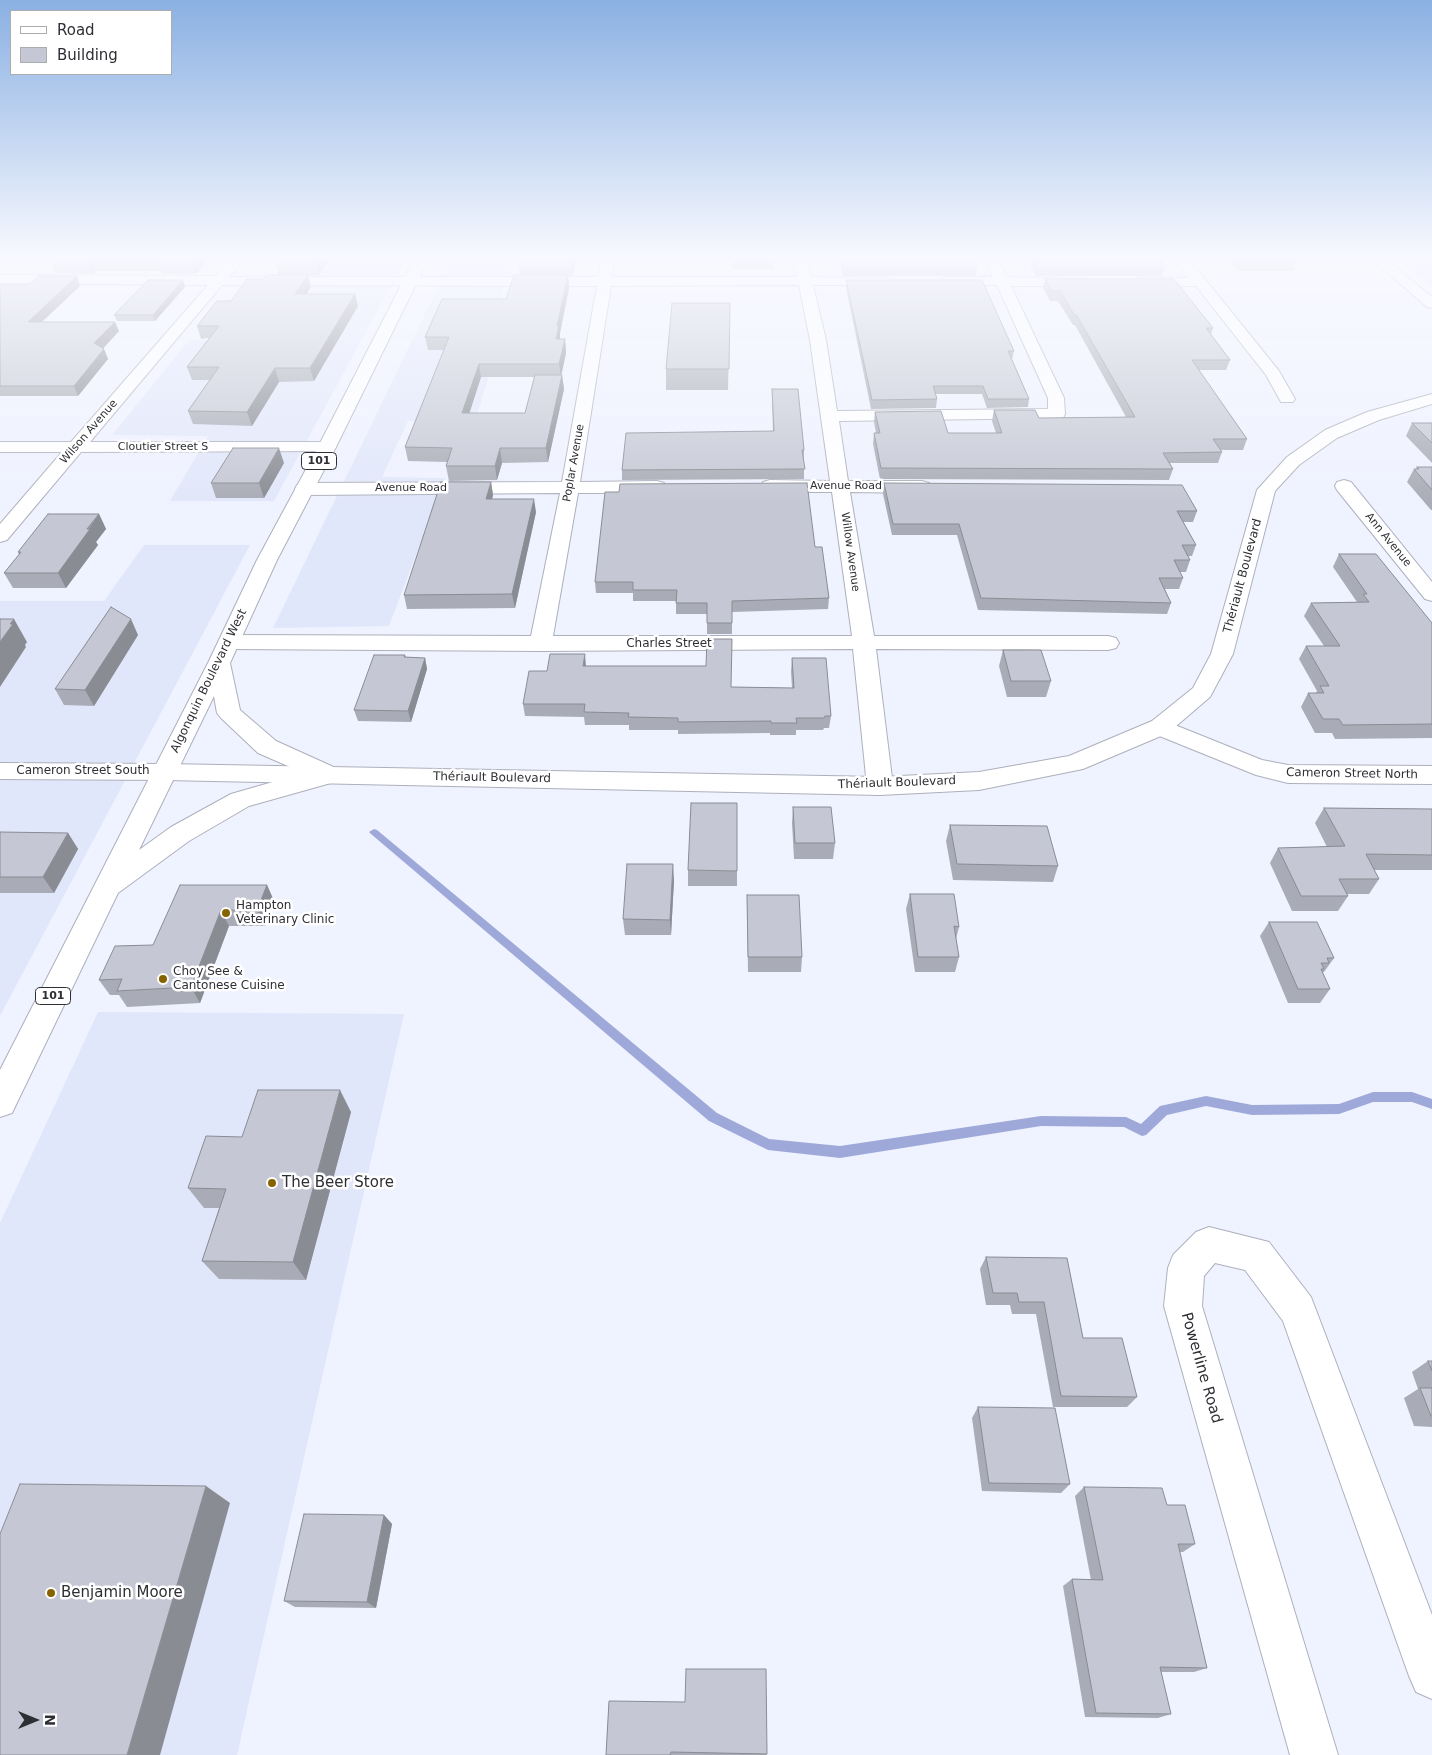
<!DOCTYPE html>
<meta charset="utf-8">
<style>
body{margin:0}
#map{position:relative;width:1432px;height:1755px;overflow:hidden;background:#eff2ff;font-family:"DejaVu Sans",sans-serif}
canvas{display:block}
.legend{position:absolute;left:10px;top:10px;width:162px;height:65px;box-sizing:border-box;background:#fff;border:1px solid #abacae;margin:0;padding:6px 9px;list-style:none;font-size:15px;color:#2e2f34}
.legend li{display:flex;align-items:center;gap:10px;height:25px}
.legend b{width:25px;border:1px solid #abacae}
.north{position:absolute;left:10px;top:1695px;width:50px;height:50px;-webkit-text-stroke:4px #fff;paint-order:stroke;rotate:90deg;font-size:14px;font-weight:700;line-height:20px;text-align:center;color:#2e2f34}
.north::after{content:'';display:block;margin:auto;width:18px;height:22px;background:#2e2f34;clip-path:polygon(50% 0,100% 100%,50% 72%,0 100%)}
</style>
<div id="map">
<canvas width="1432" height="1755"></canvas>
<ul class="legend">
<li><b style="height:6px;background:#fff"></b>Road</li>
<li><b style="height:14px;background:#c5c8d4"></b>Building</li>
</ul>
<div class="north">N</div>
</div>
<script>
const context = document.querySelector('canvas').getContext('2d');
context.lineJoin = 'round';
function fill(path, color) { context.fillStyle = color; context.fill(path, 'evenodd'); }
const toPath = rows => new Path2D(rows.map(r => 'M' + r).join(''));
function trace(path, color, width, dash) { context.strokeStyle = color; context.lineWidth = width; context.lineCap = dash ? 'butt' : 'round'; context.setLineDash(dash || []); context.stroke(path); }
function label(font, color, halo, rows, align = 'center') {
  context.font = font + ' "DejaVu Sans",sans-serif'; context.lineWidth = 5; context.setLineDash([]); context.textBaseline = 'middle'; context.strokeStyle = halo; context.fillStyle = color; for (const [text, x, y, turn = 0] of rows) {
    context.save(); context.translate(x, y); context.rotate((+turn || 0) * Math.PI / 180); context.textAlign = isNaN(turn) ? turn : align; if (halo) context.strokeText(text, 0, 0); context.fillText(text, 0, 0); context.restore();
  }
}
fill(toPath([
 [332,260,405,260,274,501,170,501,208,436,112,435,189,340,277,339],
 [451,260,513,260,496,310,500,340,475,421,408,421,382,477,445,478,389,626,273,628],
 [1399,260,1432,260,1432,287],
 [144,545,250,545,0,1016,0,601,104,601],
 [98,1012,404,1014,237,1755,0,1755,0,1223]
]), '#e1e7fa');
fill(toPath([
 [374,829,377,830,717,1113,769,1139,840,1146,1041,1116,1126,1117,1141,1124,1160,1106,1206,1096,1252,1105,1339,1104,1373,1092,1412,1092,1432,1099,1432,1109,1412,1102,1373,1102,1339,1114,1252,1115,1206,1106,1167,1115,1146,1135,1142,1136,1124,1127,1041,1126,840,1158,768,1150,709,1121,371,834,369,832,374,829]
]), '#9ea9d9');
const minor = toPath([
 [229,260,243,260,229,277,598,277,602,260,614,260,612,277,797,277,793,260,806,260,811,277,888,278,890,281,883,285,813,285,826,340,837,411,1048,409,1048,398,997,285,946,285,939,281,946,277,993,277,986,260,998,260,1007,277,1086,279,1088,282,1081,286,1011,286,1064,398,1065,414,1063,418,839,421,848,481,922,481,929,483,931,487,929,491,922,493,850,492,874,636,1108,636,1116,638,1119,643,1116,648,1108,650,876,649,893,786,889,792,880,795,871,792,867,786,853,649,540,651,230,649,222,647,219,642,222,637,230,635,531,636,560,493,304,495,297,493,295,489,297,485,304,483,562,482,597,286,222,285,90,442,327,442,333,443,336,447,333,451,81,452,7,540,0,542,0,524,62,452,0,452,0,442,71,442,208,285,0,283,0,275,215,276,229,260],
 [799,285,810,340,830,481,770,480,763,482,761,486,763,490,770,492,832,492,852,636,553,636,578,493,657,493,664,491,666,487,664,483,657,481,580,482,611,286,799,285],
 [1175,260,1189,260,1205,279,1279,371,1295,399,1293,402,1281,402,1266,375,1196,286,1139,286,1132,282,1139,278,1189,278,1175,260],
 [1373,260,1387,260,1432,297,1432,308,1427,307,1373,260],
 [1344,480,1351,482,1432,582,1432,601,1425,599,1337,490,1335,486,1337,482,1344,480],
 [1160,719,1262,760,1288,765,1432,766,1432,784,1288,783,1256,775,1152,733,1148,727,1152,721,1160,719],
 [1209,1227,1269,1242,1311,1297,1432,1615,1432,1699,1416,1692,1409,1676,1283,1321,1245,1270,1215,1263,1204,1276,1202,1306,1338,1755,1290,1755,1164,1306,1168,1268,1173,1255,1196,1232,1209,1227]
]);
const tertiary = toPath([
 [0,763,165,764,174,766,178,772,174,778,165,780,0,779,0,763]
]);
const secondary = toPath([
 [1432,394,1432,404,1379,420,1337,438,1299,465,1275,491,1233,654,1210,697,1168,733,1083,769,979,790,880,795,165,780,156,778,152,772,156,766,165,764,880,777,979,772,1069,756,1152,721,1193,688,1211,654,1257,490,1287,457,1325,430,1367,412,1432,394]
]);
const primary = toPath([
 [414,260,428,260,336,447,277,560,230,663,240,710,276,741,338,769,342,775,338,781,249,806,189,841,118,893,12,1113,0,1117,0,1070,208,663,257,560,318,447,414,260],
 [214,696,217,713,221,718,258,753,304,773,231,794,171,827,139,850,214,696]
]);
trace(minor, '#adb0bc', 2);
trace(tertiary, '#adb0bc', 2);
trace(secondary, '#adb0bc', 2);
trace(primary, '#adb0bc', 2);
fill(minor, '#fff');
fill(tertiary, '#fff');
fill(secondary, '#fff');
fill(primary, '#fff');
fill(toPath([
 [59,260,208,260,196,274,162,274,161,271,96,271,93,274,56,273,52,265],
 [330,260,319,275,308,275,311,287,307,294,355,294,358,306,314,381,279,382,252,426,193,424,188,411,210,380,192,380,187,367,209,338,201,339,197,326,231,301,263,279,278,275,276,265],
 [469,260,576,260,572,276,568,276,569,288,560,333,560,339,565,339,566,353,561,375,562,375,564,389,548,462,502,463,497,480,449,481,446,466,447,462,408,461,405,447,444,350,428,350,425,337,506,299,520,275,519,268,522,260],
 [481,377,534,377,525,413,469,413],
 [662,260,774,260,774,269,732,269,732,260],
 [839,260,973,260,977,269,976,276,843,276],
 [1027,260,1163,260,1164,261,1163,266,1165,268,1162,276,1036,276],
 [1228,260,1294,260,1297,263,1294,271,1238,271],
 [77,276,80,286,42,322,119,331,103,348,108,359,78,396,0,396,0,285,28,285],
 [1045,279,1213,328,1211,334,1230,360,1226,370,1199,370,1247,439,1243,450,1220,450,1222,452,1218,463,1170,463,1173,469,1169,480,880,479,873,444,874,433,876,433,874,422,875,412,948,433,996,433,992,421,994,410,1039,418,1126,417,1075,325,1073,325,1058,301,1050,301,1043,288],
 [846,280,1014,351,1012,359,1029,399,1028,407,987,408,982,394,935,394,937,399,936,408,871,409,846,288],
 [185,287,155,321,117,321,114,315],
 [730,303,728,390,666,390,666,369],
 [772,389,804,450,804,479,622,480,622,470,773,431,772,399],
 [1412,423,1432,423,1432,463,1406,436],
 [284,463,264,498,216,498,211,483],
 [1417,467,1432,467,1432,510,1431,510,1407,482,1414,469,1416,469],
 [491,482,493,495,492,499,536,512,515,608,407,609,404,595],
 [884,483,1197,511,1193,522,1183,522,1196,545,1192,556,1188,556,1190,560,1186,572,1180,572,1183,578,1179,589,1165,589,1171,603,1167,614,978,610,957,535,892,535,883,494],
 [99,514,106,529,96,542,98,545,66,588,13,588,4,573,19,555,18,552],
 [815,547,829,598,828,609,732,612,732,634,707,634,707,614,676,614,676,601,633,601,633,593,596,593,595,582],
 [1339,554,1432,623,1432,738,1335,739,1332,733,1315,733,1301,707,1308,693,1316,693,1317,691,1299,659,1306,646,1324,646,1304,616,1311,603,1357,602,1333,567],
 [138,635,94,706,64,705,55,689],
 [1003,650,1051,681,1046,697,1007,697,999,666],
 [405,655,406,657,425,658,427,669,411,722,358,721,354,710],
 [792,658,831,716,829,728,824,728,823,730,796,730,796,735,770,735,770,733,678,734,678,730,629,730,629,725,585,725,584,717,525,716,523,704,547,671,586,666,731,687,792,688,791,671],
 [793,807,835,843,833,859,794,859,792,823],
 [1324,808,1432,809,1432,870,1374,870,1379,879,1369,894,1346,894,1348,896,1338,911,1292,911,1270,863,1278,848,1327,847,1315,823],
 [950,825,1058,866,1053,882,953,880,946,841],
 [0,832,68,833,78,849,54,893,0,893],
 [688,870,737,871,737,886,688,886],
 [674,880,671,935,625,935,623,919],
 [267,885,274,901,265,926,229,926,200,1003,127,1007,119,995,110,995,99,980,153,945],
 [910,894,959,927,956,939,959,957,955,972,915,972,906,909],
 [747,895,802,957,801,972,748,972],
 [1269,922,1334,958,1324,972,1322,972,1330,989,1320,1003,1288,1003,1260,936],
 [351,1112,306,1280,219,1279,202,1261,219,1208,204,1208,188,1188],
 [986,1257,1067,1258,1083,1338,1137,1397,1127,1407,1053,1407,1036,1314,1012,1314,1010,1305,986,1305,980,1269],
 [1428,1361,1432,1361,1432,1427,1414,1426,1404,1398,1418,1389,1412,1372],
 [978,1407,1070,1484,1061,1493,982,1491,972,1418],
 [1084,1487,1167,1505,1195,1544,1183,1552,1179,1552,1207,1668,1194,1672,1161,1672,1171,1714,1158,1718,1085,1717,1063,1586,1072,1579,1091,1580,1075,1496],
 [384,1515,392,1524,376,1608,295,1607,284,1601],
 [609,1701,767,1754,766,1755,606,1755]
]), '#a9acb6');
fill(toPath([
 [198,260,208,260,196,274,193,266],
 [321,260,330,260,319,275,317,265],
 [574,260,576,260,572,276,571,268],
 [93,263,96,271,93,274,90,265],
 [308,275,311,287,299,306,295,294],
 [568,275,569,288,560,333,560,340,556,339,557,326],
 [77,276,80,286,32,331,28,322],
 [183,280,185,287,155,321,153,315],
 [355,294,358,306,314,381,310,368],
 [115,322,119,331,99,353,94,343],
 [565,339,566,353,561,377,559,364],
 [104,349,108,359,78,396,74,386],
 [479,364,481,377,465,427,462,413],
 [275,368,279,382,252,426,247,412],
 [562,375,564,389,548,462,546,448],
 [279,448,284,463,264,498,259,483],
 [500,448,502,463,497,480,495,466],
 [491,482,493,495,489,512,486,499],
 [534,499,536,512,515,608,512,594],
 [99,514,106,529,96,542,98,545,66,588,58,573],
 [14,619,27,642,25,645,26,647,0,687,0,642,10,624],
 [131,619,138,635,94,706,85,690],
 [585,654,586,667,583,666],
 [425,658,427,669,411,722,408,711],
 [68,833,78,849,54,893,43,877],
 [673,864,674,880,671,935,670,920],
 [267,885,274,901,265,926,257,910],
 [221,910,229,926,200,1003,191,987],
 [340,1090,351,1112,306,1280,293,1262],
 [206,1486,230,1503,160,1755,127,1755],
 [384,1515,392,1524,376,1608,367,1602]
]), '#8a8c94');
const building = toPath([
 [59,260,198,260,193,266,159,266,162,263,93,263,90,265,52,265,59,260],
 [280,260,321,260,317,265,276,265,280,260],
 [522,260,574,260,571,268,519,268,522,260],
 [732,260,774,260,774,263,732,263,732,260],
 [841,260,973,260,977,269,843,269,841,260],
 [1033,260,1163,260,1164,261,1159,261,1165,268,1038,268,1033,260],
 [1238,260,1294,260,1297,263,1241,263,1238,260],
 [266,275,308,275,295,294,355,294,310,368,275,368,247,412,188,411,219,367,187,367,219,326,197,326,217,301,231,301,247,279,263,279,266,275],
 [514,275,568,275,557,326,559,326,556,339,565,339,559,364,479,364,462,413,525,413,535,375,562,375,546,448,500,448,495,466,446,466,452,448,405,447,449,337,425,337,442,299,506,299,514,275],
 [39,276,77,276,28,322,115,322,94,343,104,349,74,386,0,386,0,285,28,285,39,276],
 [1045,279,1174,279,1213,328,1206,328,1230,360,1192,360,1247,439,1213,439,1222,452,1163,453,1173,469,881,468,874,433,880,433,875,412,941,411,948,433,1002,433,994,410,1035,410,1039,418,1135,417,1077,316,1075,316,1060,291,1052,291,1045,279],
 [148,280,183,280,153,315,114,315,148,280],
 [846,280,982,280,1014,351,1008,351,1029,399,988,399,983,386,933,386,937,399,872,400,846,280],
 [672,303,730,303,729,369,666,369,672,303],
 [772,389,798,389,804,450,802,450,805,469,622,470,626,433,774,431,772,389],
 [1412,423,1432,423,1432,443,1412,423],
 [233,448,279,448,259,483,211,483,233,448],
 [1417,467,1432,467,1432,490,1414,469,1419,469,1417,467],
 [441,482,491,482,486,499,534,499,512,594,404,595,441,482],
 [807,483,815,547,822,547,829,598,732,601,732,623,707,623,707,603,676,603,677,590,633,590,633,582,595,582,605,492,619,492,620,484,807,483],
 [884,483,1182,485,1197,511,1177,511,1196,545,1182,545,1190,560,1174,560,1183,578,1159,578,1171,603,981,598,959,524,893,524,884,483],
 [48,514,99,514,87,529,90,529,58,573,4,573,21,552,18,552,48,514],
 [1339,554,1376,554,1432,623,1432,724,1343,725,1339,719,1323,719,1308,693,1324,693,1320,686,1329,686,1306,646,1340,646,1311,603,1369,602,1363,594,1367,594,1339,554],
 [111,607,131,619,85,690,55,689,111,607],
 [0,619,14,619,10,624,13,624,0,642,0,619],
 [707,639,732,639,731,687,794,688,792,658,826,658,831,716,825,716,824,718,796,718,797,723,771,723,771,721,678,722,678,718,628,717,629,713,584,712,585,704,523,704,529,671,547,671,550,654,585,654,583,666,706,666,707,639],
 [1003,650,1041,650,1051,681,1011,681,1003,650],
 [374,655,405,655,404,657,425,658,408,711,354,710,374,655],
 [691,803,737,803,737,871,688,870,691,803],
 [793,807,831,807,835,843,795,843,793,807],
 [1324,808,1432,809,1432,855,1366,854,1379,879,1339,879,1348,896,1301,896,1278,848,1345,846,1324,808],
 [950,825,1047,826,1058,866,957,864,950,825],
 [0,832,68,833,43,877,0,877,0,832],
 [627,864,673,864,670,920,623,919,627,864],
 [180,885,267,885,257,910,221,910,191,987,117,991,122,979,99,980,115,946,153,945,180,885],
 [910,894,954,894,959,927,954,926,959,957,918,957,910,894],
 [747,895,799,895,802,957,748,957,747,895],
 [1269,922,1317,922,1334,958,1327,958,1329,963,1321,963,1324,969,1321,969,1330,989,1298,989,1269,922],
 [258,1090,340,1090,293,1262,202,1261,226,1189,188,1188,206,1136,242,1137,258,1090],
 [986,1257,1067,1258,1083,1338,1122,1338,1137,1397,1061,1396,1044,1302,1019,1302,1017,1293,993,1293,986,1257],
 [1428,1361,1432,1361,1432,1371,1428,1361],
 [1420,1388,1432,1388,1432,1416,1431,1416,1420,1388],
 [978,1407,1055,1408,1070,1484,989,1483,978,1407],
 [20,1484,206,1486,127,1755,0,1755,0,1534,20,1484],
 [1084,1487,1162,1488,1167,1505,1185,1505,1195,1544,1178,1544,1207,1668,1160,1667,1171,1714,1096,1713,1072,1579,1103,1580,1084,1487],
 [304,1514,384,1515,367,1602,284,1601,304,1514],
 [686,1669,766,1669,767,1754,671,1752,670,1755,606,1755,609,1701,685,1702,686,1669]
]);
fill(building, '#c5c8d4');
trace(building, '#8a8c94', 1);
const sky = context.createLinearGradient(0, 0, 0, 505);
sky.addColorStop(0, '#8ab0e2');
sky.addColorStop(0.51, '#f8f9ff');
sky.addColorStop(1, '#f8f9ff00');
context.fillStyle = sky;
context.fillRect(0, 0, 1432, 505);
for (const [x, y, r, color] of [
 [226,913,5,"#876300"],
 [163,979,5,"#876300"],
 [272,1183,5,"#876300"],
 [51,1593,5,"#876300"]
]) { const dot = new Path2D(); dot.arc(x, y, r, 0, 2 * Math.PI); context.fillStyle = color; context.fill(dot); trace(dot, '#fff', 2); }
label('11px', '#2e2f34', '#fff', [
 ["Wilson Avenue",89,432,-49],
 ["Cloutier Street S",163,447],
 ["Poplar Avenue",574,463,-80],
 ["Avenue Road",846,486],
 ["Avenue Road",411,488],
 ["Ann Avenue",1388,540,51],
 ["Willow Avenue",850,552,82]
]);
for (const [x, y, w] of [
 [319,461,35],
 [53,996,35]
]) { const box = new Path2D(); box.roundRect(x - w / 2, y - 8.5, w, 17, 4); context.fillStyle = '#fff'; context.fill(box); trace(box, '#2e2f34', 1); }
label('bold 11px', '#2e2f34', null, [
 ["101",319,461],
 ["101",53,996]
]);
label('12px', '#2e2f34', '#fff', [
 ["Thériault Boulevard",1243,576,-75],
 ["Charles Street",669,644],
 ["Algonquin Boulevard West",209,681,-64],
 ["Cameron Street South",83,771],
 ["Cameron Street North",1352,774,1],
 ["Thériault Boulevard",492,778,1],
 ["Thériault Boulevard",897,783,-2]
]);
label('12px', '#2e2f34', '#fff', [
 ["Hampton",236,906],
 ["Veterinary Clinic",236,920],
 ["Choy See &",173,972],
 ["Cantonese Cuisine",173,986]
], 'left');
label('15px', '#2e2f34', '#fff', [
 ["The Beer Store",282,1183],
 ["Benjamin Moore",61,1593]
], 'left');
label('15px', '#2e2f34', '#fff', [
 ["Powerline Road",1201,1368,74]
]);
</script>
